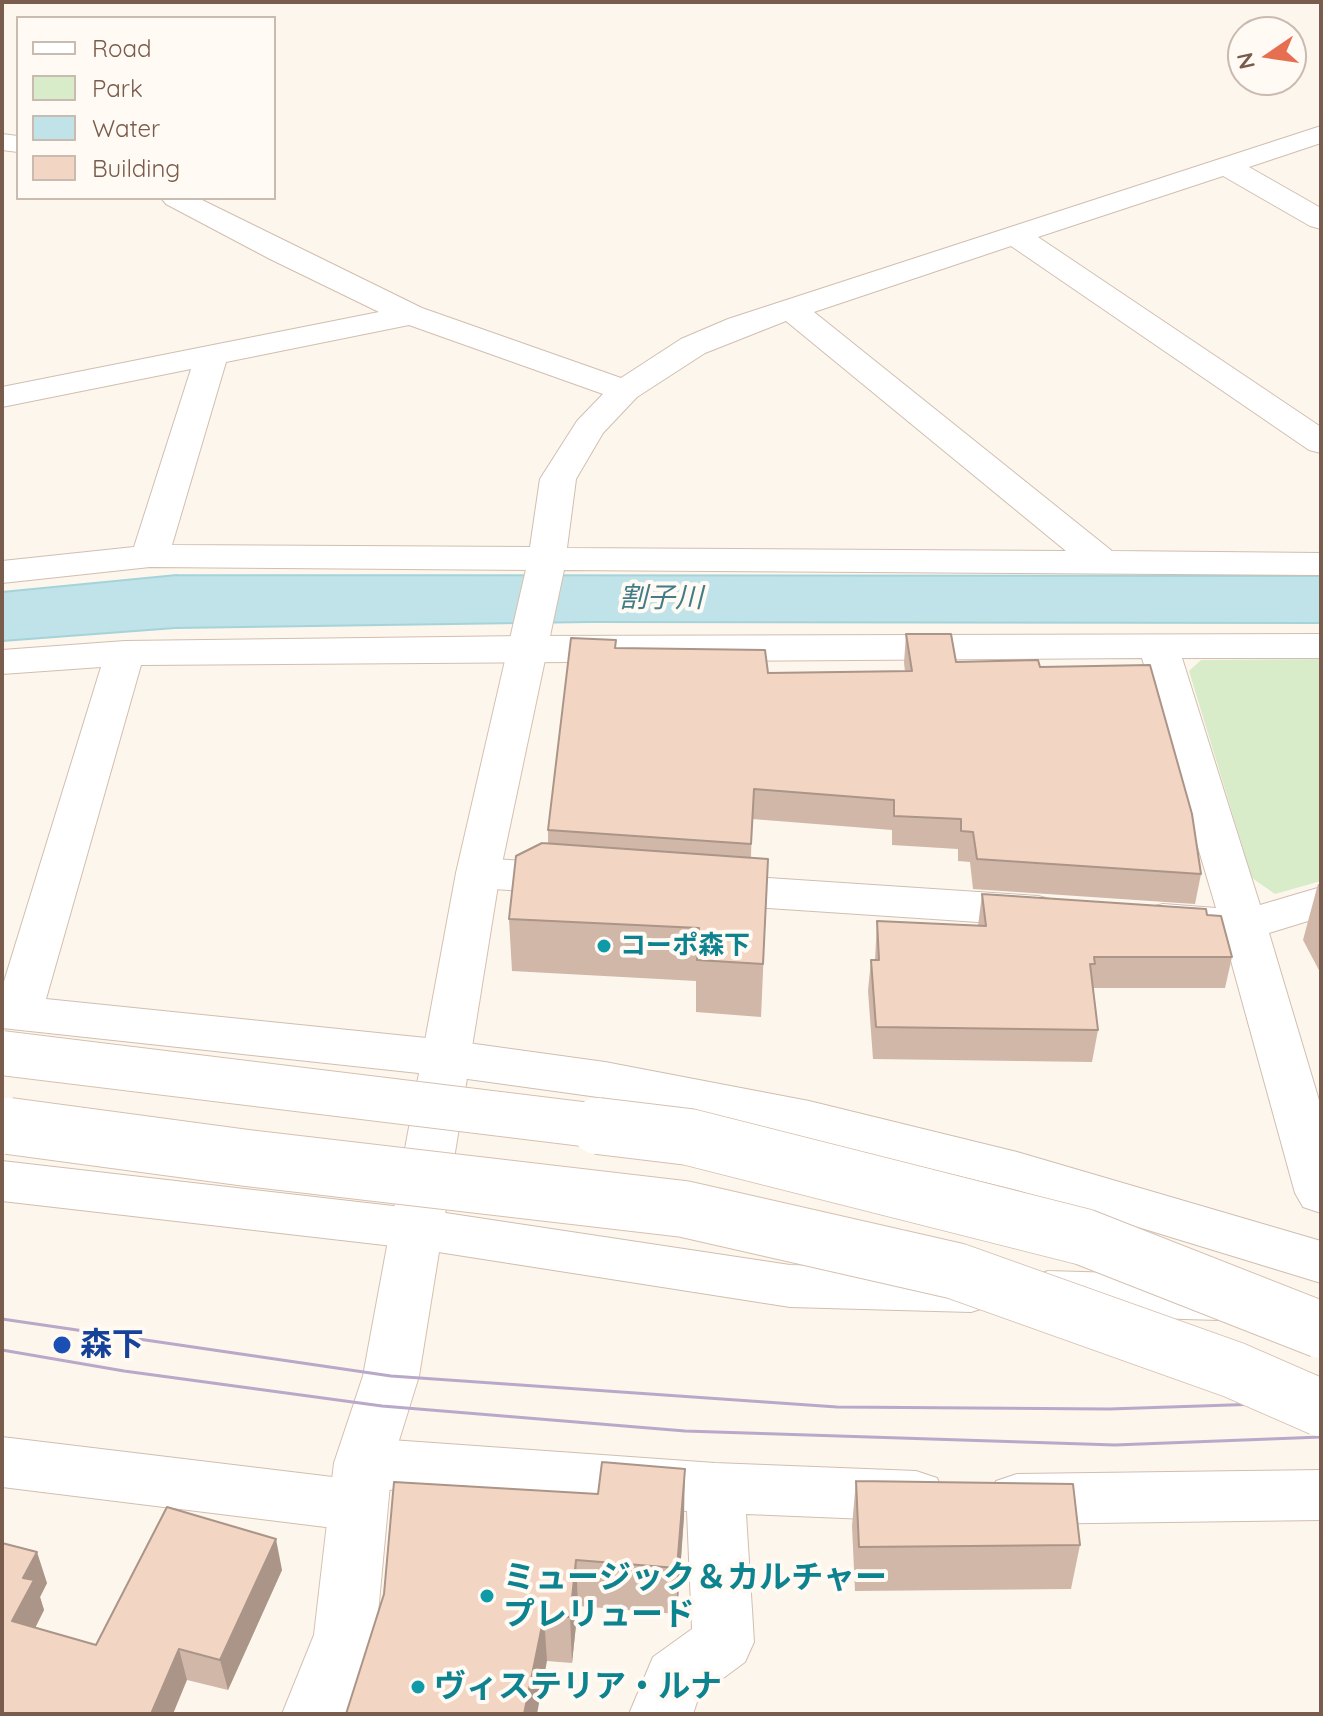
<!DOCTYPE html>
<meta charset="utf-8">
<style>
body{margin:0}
#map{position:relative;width:1323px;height:1716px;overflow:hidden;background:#fdf6ec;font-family:Quicksand,sans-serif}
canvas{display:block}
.frame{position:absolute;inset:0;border:4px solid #7a5c4d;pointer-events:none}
.legend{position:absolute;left:16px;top:16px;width:260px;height:184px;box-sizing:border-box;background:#fffaf3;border:2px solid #cabbb1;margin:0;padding:10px 14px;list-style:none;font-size:24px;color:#7a5c4d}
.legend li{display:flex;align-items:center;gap:16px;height:40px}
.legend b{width:40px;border:2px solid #cabbb1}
.north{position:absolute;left:1227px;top:16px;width:80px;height:80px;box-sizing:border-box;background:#fffaf3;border:2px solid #cabbb1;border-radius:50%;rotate:257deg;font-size:22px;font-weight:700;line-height:32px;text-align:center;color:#7a5c4d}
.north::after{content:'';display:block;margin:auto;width:28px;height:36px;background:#e76f51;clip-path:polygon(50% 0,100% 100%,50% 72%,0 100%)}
</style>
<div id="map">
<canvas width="1323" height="1716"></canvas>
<div class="frame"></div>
<ul class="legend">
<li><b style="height:10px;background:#fff"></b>Road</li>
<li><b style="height:22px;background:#d8ecc9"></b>Park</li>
<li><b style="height:22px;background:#bfe3e8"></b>Water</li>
<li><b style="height:22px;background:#f3d5c3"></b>Building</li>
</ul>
<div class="north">N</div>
</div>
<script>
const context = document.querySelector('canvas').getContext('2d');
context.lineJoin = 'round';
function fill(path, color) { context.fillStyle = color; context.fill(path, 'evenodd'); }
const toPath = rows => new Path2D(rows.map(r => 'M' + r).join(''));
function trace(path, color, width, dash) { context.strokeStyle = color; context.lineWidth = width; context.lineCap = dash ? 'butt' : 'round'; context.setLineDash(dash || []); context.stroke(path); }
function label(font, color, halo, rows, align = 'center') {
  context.font = font + ' Quicksand,"Noto Sans JP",sans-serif'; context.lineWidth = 8; context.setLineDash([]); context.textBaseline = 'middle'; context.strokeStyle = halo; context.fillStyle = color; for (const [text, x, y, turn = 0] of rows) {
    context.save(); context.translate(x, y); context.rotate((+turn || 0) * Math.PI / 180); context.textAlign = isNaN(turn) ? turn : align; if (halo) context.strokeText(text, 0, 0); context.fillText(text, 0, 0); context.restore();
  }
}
fill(toPath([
 [1321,659,1321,881,1275,894,1252,878,1189,671,1201,660]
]), '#d8ecc9');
const water = toPath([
 [177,575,1321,576,1321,623,589,622,175,628,2,641,2,592,177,575]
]);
fill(water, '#bfe3e8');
trace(water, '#a5d3da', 2);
const street = toPath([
 [1321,126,1321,143,1249,167,1321,208,1321,229,1310,226,1223,176,1038,237,1321,427,1321,453,1309,450,1011,246,814,312,1112,551,1321,553,1321,575,561,570,546,576,531,570,150,567,2,583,2,561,134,547,191,369,2,407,2,387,379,312,270,259,166,204,161,198,198,198,422,308,621,378,681,339,728,319,1321,126],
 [786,321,1066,551,567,548,576,479,603,433,637,397,705,353,786,321],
 [409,325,603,394,577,421,540,479,530,547,172,545,226,362,409,325],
 [2,134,18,136,18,152,2,150,2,134],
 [1321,634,1321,658,1182,658,1260,905,1321,887,1321,917,1269,933,1321,1107,1321,1213,1303,1207,1295,1193,1225,939,1163,934,1147,930,1140,919,1147,908,1163,904,1216,908,1142,658,141,665,46,999,446,1040,605,1062,809,1101,1017,1152,1321,1241,1321,1283,1017,1190,809,1139,605,1098,446,1076,2,1028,2,988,101,667,2,674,2,650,125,641,526,636,1321,634],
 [478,858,571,864,587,869,593,879,587,889,571,894,478,888,462,883,456,873,462,863,478,858],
 [708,874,1038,896,1054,900,1061,911,1054,922,1038,926,708,904,692,900,686,889,692,878,708,874],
 [2,1161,419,1209,790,1265,971,1270,990,1276,998,1291,990,1306,971,1312,790,1307,419,1249,2,1201,2,1161],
 [1048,1271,1219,1276,1238,1283,1246,1298,1238,1313,1219,1320,1048,1315,1029,1308,1021,1293,1029,1278,1048,1271],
 [2,1437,341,1478,334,1463,343,1446,363,1438,715,1463,916,1471,937,1478,945,1496,937,1514,916,1521,746,1514,754,1642,745,1662,699,1696,693,1714,629,1714,653,1657,692,1629,687,1511,380,1489,387,1505,379,1523,358,1531,2,1487,2,1437],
 [1321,1470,1321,1520,1017,1524,996,1517,988,1499,996,1481,1017,1474,1321,1470]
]);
const secondary = toPath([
 [546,554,559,557,565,565,500,873,419,1376,392,1463,376,1635,346,1714,282,1714,314,1635,334,1463,363,1376,456,873,527,565,533,557,546,554]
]);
trace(street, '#d1beb0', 2);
trace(secondary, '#d6c0b0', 2);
fill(street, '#fff');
fill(secondary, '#fff');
trace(toPath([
 [2,1319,391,1376,837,1407,1109,1409,1321,1402],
 [2,1350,124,1371,382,1406,685,1431,1115,1445,1321,1437]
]), '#b9a8c9', 3);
const secondaryBridgeFar1 = toPath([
 [2,1053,615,1128],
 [2,1125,24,1128]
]);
const secondaryBridge = toPath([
 [9,1126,247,1158,684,1209,956,1271,1234,1370,1321,1408],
 [598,1126,689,1137,1084,1237,1321,1330]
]);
trace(secondaryBridgeFar1, '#d6c0b0', 46, []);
trace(secondaryBridge, '#d6c0b0', 58, []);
trace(secondaryBridgeFar1, '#fff', 44);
trace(secondaryBridge, '#fff', 56);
fill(toPath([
 [906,634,956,662,1040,667,1201,874,1195,904,973,889,970,862,958,861,958,849,892,845,892,830,752,819,751,857,768,859,761,1017,696,1012,696,981,512,971,509,919,548,844,548,830,616,648,768,673,905,671,904,663],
 [1318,884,1321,884,1321,974,1303,940],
 [982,894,1207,915,1232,957,1225,988,1093,988,1098,1030,1092,1062,873,1059,868,991,871,960,875,960,877,921,978,926],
 [856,1481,1080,1545,1071,1589,855,1591,852,1526],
 [598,1494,684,1516,677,1614,578,1606,572,1663,547,1661,346,1714],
 [2,1543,47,1583,40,1597,44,1610,35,1628,96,1645,282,1570,228,1690,187,1680,2,1714]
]), '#d1b7a8');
fill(toPath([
 [685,1469,684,1516,677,1614,677,1568],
 [276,1539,282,1570,228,1690,220,1660],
 [37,1552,47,1583,40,1597,44,1610,23,1652,12,1621,23,1578],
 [576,1560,578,1606,572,1663,570,1617],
 [544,1616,547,1661,537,1714,524,1714],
 [179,1649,187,1680,173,1714,151,1714]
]), '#aa9588');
const building = toPath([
 [906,634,951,634,956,662,1038,660,1040,667,1150,665,1192,814,1201,874,977,859,973,832,961,831,961,819,894,816,894,800,754,789,751,844,548,830,571,638,616,640,615,648,765,650,768,673,912,671,906,634],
 [542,843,768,859,763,964,697,960,699,928,509,919,516,856,542,843],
 [982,894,1206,909,1207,915,1221,916,1232,957,1094,957,1095,964,1090,964,1098,1030,876,1027,871,960,879,960,877,921,986,926,982,894],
 [602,1462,685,1469,677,1568,576,1560,570,1617,544,1616,524,1714,346,1714,384,1594,394,1482,598,1494,602,1462],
 [856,1481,1073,1484,1080,1545,859,1547,856,1481],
 [167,1507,276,1539,220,1660,179,1649,151,1714,2,1714,2,1543,37,1552,23,1578,34,1580,12,1621,96,1645,167,1507]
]);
fill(building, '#f3d5c3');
trace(building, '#aa9588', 2);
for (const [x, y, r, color] of [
 [604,946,8,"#0f9aa8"],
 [62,1345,10,"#1a4fb4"],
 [487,1596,8,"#0f9aa8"],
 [418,1687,8,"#0f9aa8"]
]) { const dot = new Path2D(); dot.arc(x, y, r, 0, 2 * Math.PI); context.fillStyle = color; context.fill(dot); trace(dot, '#fffaf3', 3); }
label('bold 26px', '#0d838f', '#fffaf3', [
 ["コーポ森下",620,946]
], 'left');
label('italic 28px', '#437c86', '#fffaf3', [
 ["割子川",661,599]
]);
label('bold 32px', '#164399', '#fffaf3', [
 ["森下",80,1345]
], 'left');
label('bold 32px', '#0d838f', '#fffaf3', [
 ["ミュージック＆カルチャー",503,1578],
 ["プレリュード",503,1615],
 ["ヴィステリア・ルナ",434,1687]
], 'left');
</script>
